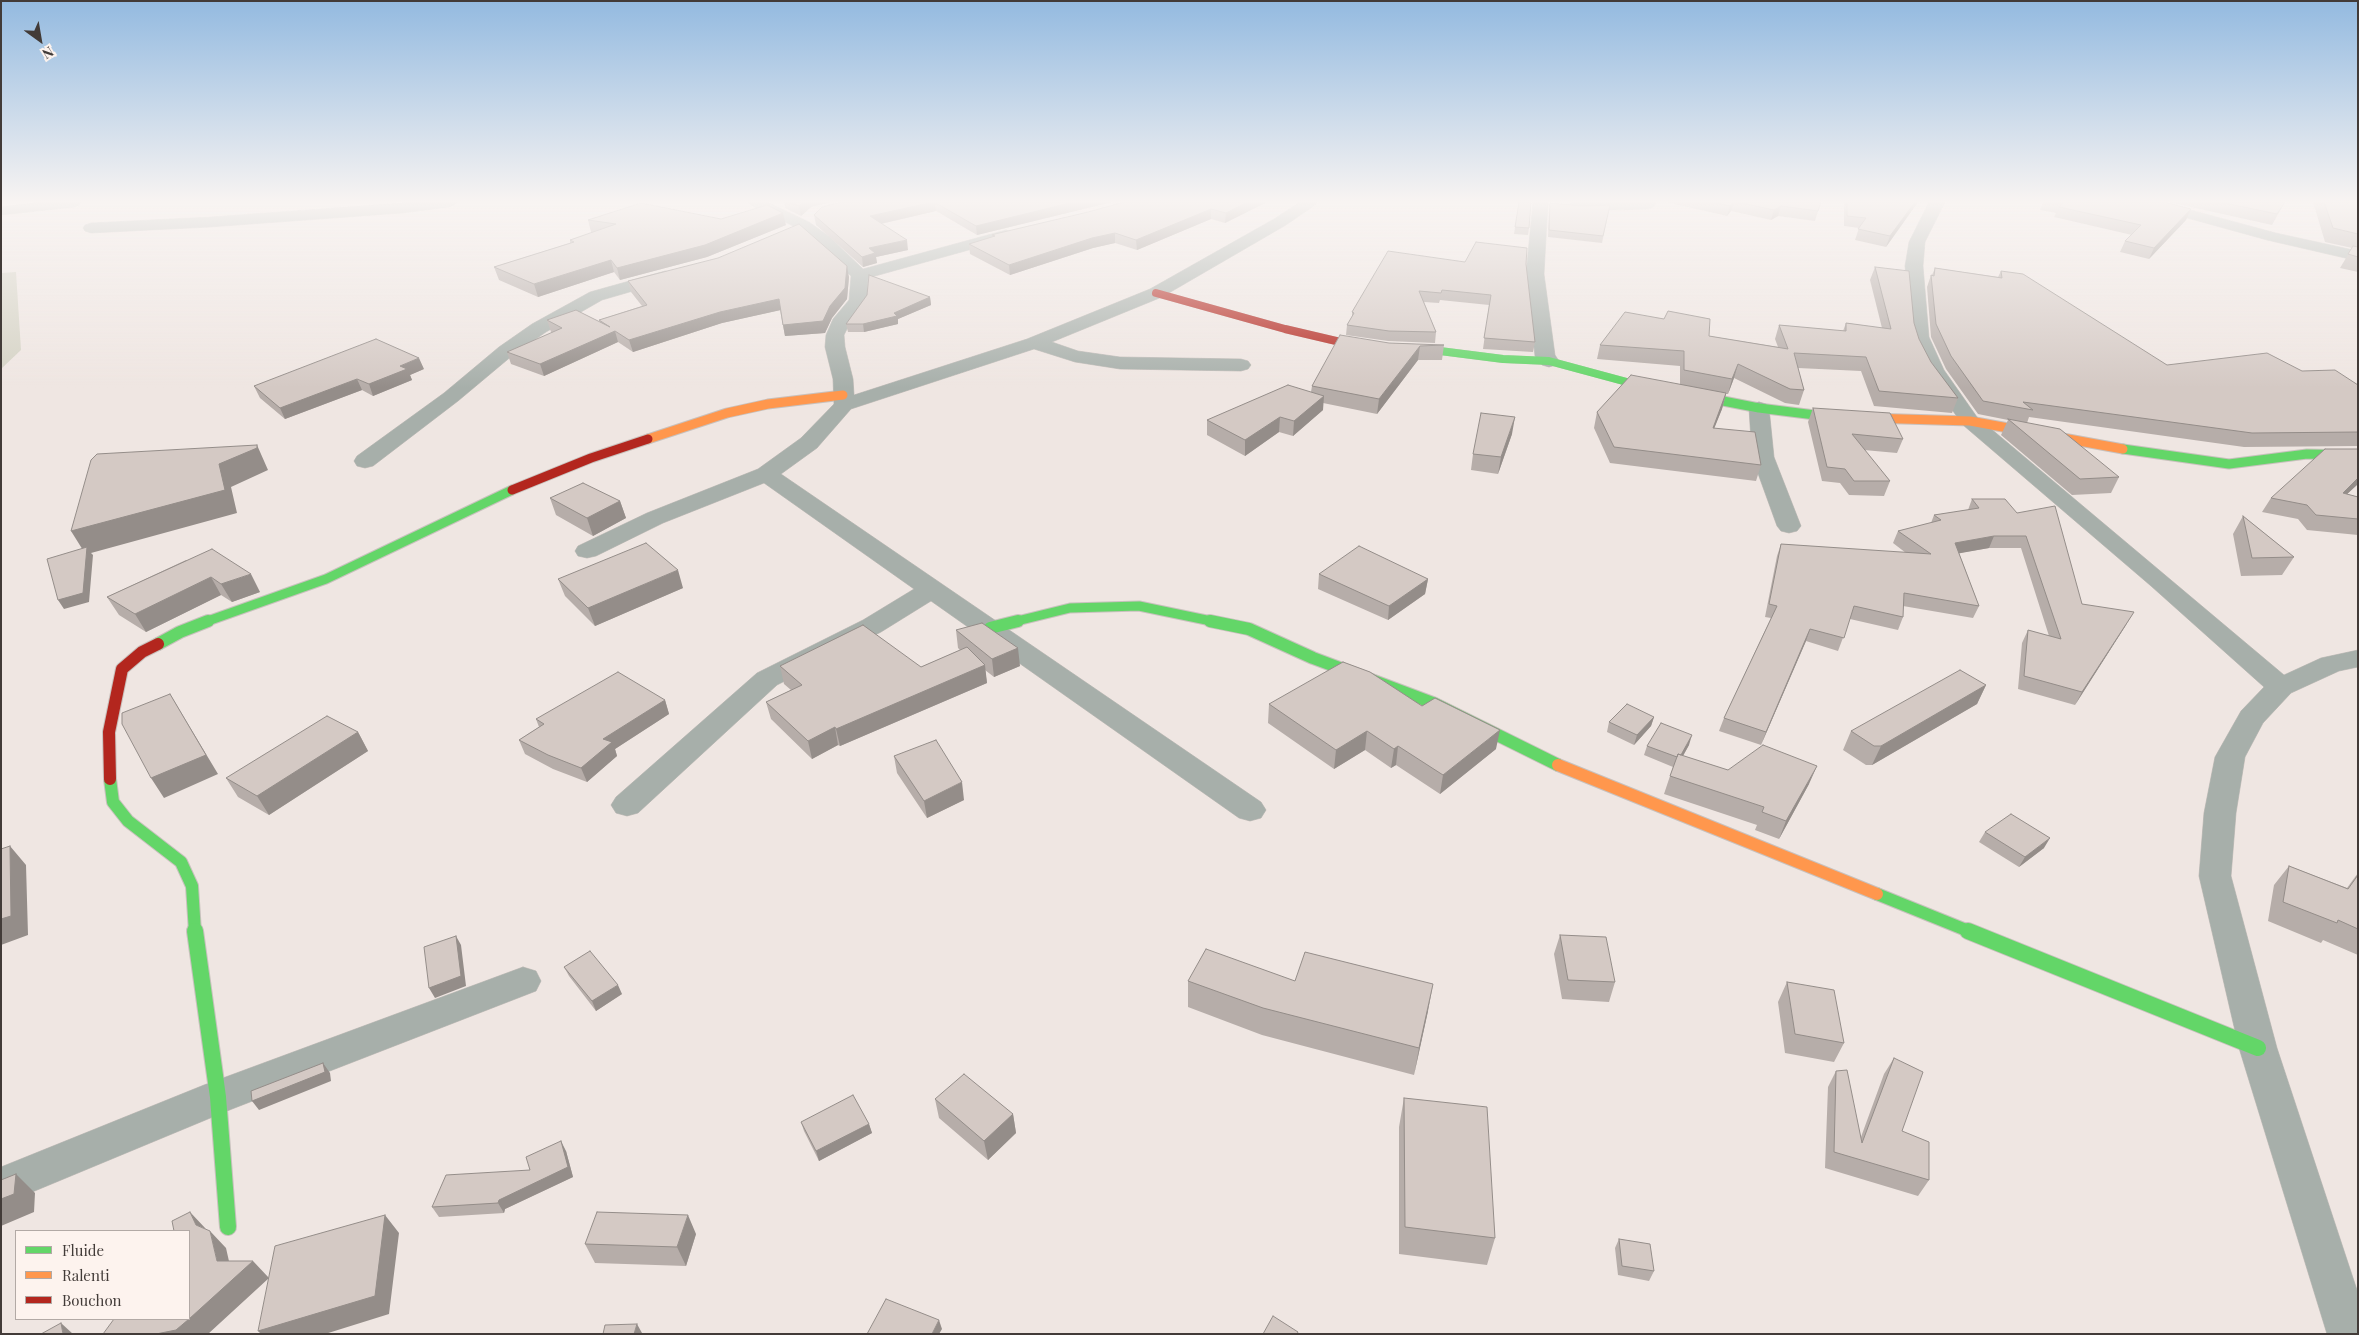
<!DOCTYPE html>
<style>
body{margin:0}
#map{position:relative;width:2359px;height:1335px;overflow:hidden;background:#efe6e2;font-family:"Playfair Display",serif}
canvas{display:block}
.frame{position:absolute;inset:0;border:2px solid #423b38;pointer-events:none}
.legend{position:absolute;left:15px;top:1230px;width:175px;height:90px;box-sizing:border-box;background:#fdf3ee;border:1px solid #b2a9a5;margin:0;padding:6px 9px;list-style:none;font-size:15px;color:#423b38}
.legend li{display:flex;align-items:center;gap:10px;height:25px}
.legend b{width:25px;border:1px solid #b2a9a5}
.north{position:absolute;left:15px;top:15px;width:50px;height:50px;-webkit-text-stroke:4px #fdf3ee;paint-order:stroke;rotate:148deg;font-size:14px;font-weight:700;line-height:20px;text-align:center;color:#423b38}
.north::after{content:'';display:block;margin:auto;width:18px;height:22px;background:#423b38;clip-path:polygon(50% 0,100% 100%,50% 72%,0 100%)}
</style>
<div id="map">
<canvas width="2359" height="1335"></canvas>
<div class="frame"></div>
<ul class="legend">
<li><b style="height:6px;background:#63d668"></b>Fluide</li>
<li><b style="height:6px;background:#ff974d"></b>Ralenti</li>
<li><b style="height:6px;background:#b3261e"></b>Bouchon</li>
</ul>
<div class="north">N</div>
</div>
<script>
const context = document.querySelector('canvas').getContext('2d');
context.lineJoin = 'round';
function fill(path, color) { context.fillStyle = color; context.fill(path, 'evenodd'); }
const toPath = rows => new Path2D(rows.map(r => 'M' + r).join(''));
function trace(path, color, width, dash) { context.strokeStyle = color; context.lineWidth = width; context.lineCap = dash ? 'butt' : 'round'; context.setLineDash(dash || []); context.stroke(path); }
fill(toPath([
 [16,272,21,350,1,369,1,273]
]), '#d4d2c4');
const street = toPath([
 [41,202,82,202,79,205,74,207,1,215,1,207,41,202],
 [416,202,457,202,454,205,449,207,402,213,210,227,91,233,85,231,83,228,85,225,91,223,210,217,416,202],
 [748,202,767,202,809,222,830,237,863,269,1006,230,1012,232,1014,235,1012,238,868,278,867,301,851,321,844,335,845,347,853,379,854,395,1027,339,1150,289,1274,219,1300,202,1317,202,1315,205,1286,225,1162,297,1052,342,1078,351,1120,357,1241,359,1248,361,1251,365,1248,369,1241,371,1120,369,1075,362,1034,349,851,409,817,448,781,474,1261,802,1266,810,1261,818,1250,821,1239,818,931,601,881,632,777,685,638,813,627,816,616,813,611,805,616,797,757,673,863,620,914,589,764,483,663,523,596,556,587,558,578,556,575,551,578,546,647,513,758,469,801,438,834,404,833,379,825,347,826,335,833,319,849,300,851,276,818,245,797,228,751,205,748,202],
 [1533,202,1548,202,1544,274,1555,355,1559,361,1556,365,1549,367,1542,365,1535,356,1526,274,1533,202],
 [1573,202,1654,202,1656,204,1653,207,1648,209,1574,211,1568,209,1566,206,1573,202],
 [1929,202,1945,202,1925,242,1923,266,1929,337,1944,370,1977,417,2284,675,2321,658,2358,650,2358,667,2339,671,2291,693,2263,723,2245,757,2236,813,2231,876,2277,1048,2358,1293,2358,1334,2327,1334,2239,1048,2199,876,2204,813,2215,757,2241,711,2264,687,2151,586,1963,425,1927,375,1915,353,1911,337,1905,266,1909,242,1929,202],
 [2137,202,2161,202,2276,233,2358,251,2358,261,2267,240,2140,205,2137,202],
 [665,271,671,272,674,276,671,280,602,300,546,332,513,355,458,401,373,466,365,468,357,466,354,461,357,456,444,393,499,347,532,324,590,292,665,271],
 [1759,402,1766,404,1769,408,1774,457,1801,526,1797,531,1789,533,1781,531,1777,526,1752,457,1749,408,1752,404,1759,402],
 [523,967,536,971,541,981,536,991,232,1109,1,1205,1,1167,204,1085,523,967]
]);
const fastFar3 = toPath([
 [1385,349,1440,351,1503,359,1549,361,1638,385]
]);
const fastFar2 = toPath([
 [1631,383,1759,408,1831,417,1869,418],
 [2123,449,2229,464,2307,454,2358,455],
 [205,622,326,579,512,490],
 [1013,622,1070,608,1139,606,1216,622]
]);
const fastFar1 = toPath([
 [1210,621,1249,629,1313,658,1433,703,1558,765],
 [990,628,1018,621],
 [158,644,180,632,208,621],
 [110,779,113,802,128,821,181,862,192,886,195,932],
 [1877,894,1971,932]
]);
const fast = toPath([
 [195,931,218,1097,228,1227],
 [1968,931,2258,1048]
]);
const slowFar1 = toPath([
 [1869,418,1970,421,2123,449],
 [648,439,727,413,768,404,843,395]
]);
const slow = toPath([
 [1558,765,1877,894]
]);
const jamFar2 = toPath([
 [1156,293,1285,329,1349,344,1385,349]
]);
const jamFar1 = toPath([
 [512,490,591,458,648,439]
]);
const jam = toPath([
 [110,779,109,732,122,669,142,652,158,644]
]);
trace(street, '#c8c1bd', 1);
trace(fastFar3, '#c8c1bd', 8);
trace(fastFar2, '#c8c1bd', 11);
trace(fastFar1, '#c8c1bd', 14);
trace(fast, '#c8c1bd', 18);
trace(slowFar1, '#c8c1bd', 11);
trace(slow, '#c8c1bd', 14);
trace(jamFar2, '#c8c1bd', 8);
trace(jamFar1, '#c8c1bd', 11);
trace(jam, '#c8c1bd', 14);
fill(street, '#a7afaa');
trace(fastFar3, '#63d668', 8);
trace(fastFar2, '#63d668', 9);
trace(fastFar1, '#63d668', 12);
trace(fast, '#63d668', 16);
trace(slowFar1, '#ff974d', 9);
trace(slow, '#ff974d', 12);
trace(jamFar2, '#b3261e', 8);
trace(jamFar1, '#b3261e', 9);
trace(jam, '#b3261e', 12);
fill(toPath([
 [784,202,831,202,811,207,801,216,785,208],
 [842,202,1112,202,977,235,936,211,881,224,908,250,876,257,877,263,863,267,816,225,814,215],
 [1124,202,1267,202,1225,223,1211,219,1137,250,1115,243,1093,248,1010,275,970,254,969,244,992,237,992,235,1088,212],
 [1519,202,1529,228,1528,235,1514,234],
 [1666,202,1821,202,1815,221,1778,216,1771,220,1731,211,1727,216],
 [1844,202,1922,202,1922,203,1918,202,1886,247,1855,240,1859,228,1844,226],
 [2043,202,2164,202,2191,209,2186,220,2149,259,2120,252,2125,241,2132,235,2054,217,2056,213,2040,210],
 [2168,202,2285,202,2272,225],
 [2313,202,2358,202,2358,272,2340,268,2352,248,2325,242],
 [1550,203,1582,206,1610,205,1602,243,1548,237,1549,210],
 [721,219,786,225,707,257,620,280,614,272,538,297,499,280,494,267,570,243,570,240,593,232,591,232,588,220],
 [1465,262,1526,264,1535,342,1533,352,1483,349,1489,305,1440,300,1439,303,1424,302,1436,332,1435,343,1388,341,1346,335,1347,325,1352,317,1352,312],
 [1875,267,1914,323,1919,339,1931,362,1958,398,1952,413,1874,406,1861,371,1798,368,1804,390,1799,405,1785,403,1734,378,1728,394,1726,394,1722,409,1714,428,1761,465,1756,481,1610,463,1594,428,1597,412,1680,384,1680,366,1597,359,1600,345,1709,336,1778,347,1775,339,1779,325,1843,331,1846,323,1882,328,1870,280],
 [1935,268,1998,277,2001,271,2167,365,2302,371,2358,385,2358,446,2244,447,2029,417,2027,423,2119,477,2111,493,2072,495,2001,435,2008,420,1978,414,1946,369,1931,337,1927,287,1931,275,1932,275],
 [849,277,847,299,832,318,825,333,785,336,780,310,722,323,633,352,618,342,544,376,511,364,507,352,552,333,551,332,547,320,600,322,599,320,642,306,631,292,628,281],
 [930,297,931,305,898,319,898,324,864,332,848,332,846,324],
 [1389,343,1444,345,1442,360,1418,360,1377,414,1323,403,1323,410,1293,436,1279,432,1245,456,1207,435,1207,420,1311,392,1312,386],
 [424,369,410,375,412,380,373,396,362,390,285,419,260,398,254,386],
 [1813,408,1903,439,1897,453,1864,450,1890,481,1884,496,1849,495,1840,483,1822,481,1808,422],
 [1512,434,1498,474,1471,470,1473,454],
 [2358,449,2358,484,2347,494,2358,497,2358,535,2307,530,2298,519,2262,512,2271,498],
 [550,498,620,501,626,518,593,536,556,515],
 [1972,499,2005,499,2082,604,2126,625,2075,705,2018,689,2022,643,2028,630,2049,636,2021,548,1989,548,1959,553,1979,606,1973,618,1903,606,1903,617,1898,630,1850,619,1838,651,1806,641,1761,745,1719,731,1724,718,1771,618,1765,617,1777,556,1781,544,1906,553,1893,543,1898,531,1931,523,1934,515,1968,510],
 [2243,516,2294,557,2282,575,2241,576,2233,534],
 [186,560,260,592,232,602,221,595,146,632,119,615,107,597],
 [1319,574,1428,579,1425,594,1388,620,1318,589],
 [558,579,683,588,595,626,565,596],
 [956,630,1020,666,994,677,985,670,987,683,840,746,838,745,812,759,771,719,766,702,791,690,784,684,780,666,921,667,960,650,958,648],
 [1986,685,1977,704,1872,765,1866,765,1843,750,1851,731],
 [665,700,669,714,615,749,617,756,587,782,553,769,525,754,519,740,539,727,536,719],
 [1269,704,1422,706,1496,749,1440,794,1396,765,1391,768,1365,750,1334,769,1268,723],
 [1654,717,1651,726,1634,745,1607,732,1609,722],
 [358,732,368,751,269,815,238,797,226,778],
 [1689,745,1683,756,1728,770,1809,784,1779,839,1755,830,1757,825,1664,794,1673,767,1644,755,1647,746],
 [894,756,964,800,927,818,897,773],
 [1985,832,2044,848,2019,867,1979,842],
 [2289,866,2347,888,2358,873,2358,955,2323,940,2321,943,2268,921,2274,885],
 [1560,935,1615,982,1609,1002,1562,999,1554,954],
 [564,967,622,994,596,1011,569,976],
 [1188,981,1295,981,1428,1011,1414,1075,1262,1035,1188,1007],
 [1787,982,1844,1043,1834,1062,1785,1053,1778,1002],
 [1894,1058,1902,1131,1929,1180,1918,1196,1825,1168,1828,1087,1836,1071,1861,1137,1884,1074],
 [1404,1098,1495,1238,1487,1265,1399,1254,1399,1127],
 [935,1099,1013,1114,1016,1133,988,1160,939,1118],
 [801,1122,869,1124,872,1133,819,1161,804,1131],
 [566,1151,573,1177,505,1209,504,1213,439,1217,432,1207,530,1170],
 [696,1234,686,1266,595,1263,585,1244],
 [1619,1239,1654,1271,1649,1281,1618,1275,1615,1248]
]), '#b6ada9');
fill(toPath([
 [804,202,831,202,811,207,801,216,799,206],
 [934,202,936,211,871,226,870,216],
 [1074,202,1112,202,977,235,976,226],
 [1248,202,1267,202,1225,223,1226,213],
 [1734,202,1731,211,1727,216,1730,206],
 [1915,202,1918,202,1886,247,1890,236],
 [1781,206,1778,216,1771,220,1774,210],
 [1211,209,1211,219,1137,250,1136,240],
 [2191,209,2186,220,2149,259,2154,248],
 [783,213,786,225,707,257,620,280,617,268],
 [1115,233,1115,243,1093,248,1010,275,1009,265,1092,238],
 [907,240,908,250,876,257,877,263,863,267,862,257,869,248],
 [611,260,614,272,538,297,534,284],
 [847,266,849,277,847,299,832,318,825,333,785,336,783,325],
 [930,297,931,305,898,319,898,324,864,332,863,324,894,313],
 [779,299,781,310,722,323,633,352,629,340,720,312],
 [615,331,618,342,544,376,540,364],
 [1420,346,1418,360,1377,414,1379,399],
 [419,358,424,369,410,375,412,380,373,396,369,384,400,366],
 [1738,364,1734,378,1728,394,1732,379],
 [357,379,362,390,285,419,280,408],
 [1726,393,1722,409,1708,444,1713,428],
 [1324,396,1323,410,1293,436,1294,421],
 [1280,417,1279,432,1245,456,1245,440],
 [1515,417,1512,434,1498,474,1501,457],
 [257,445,268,470,231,487,237,513,91,553,93,555,89,602,64,609,58,600,86,555,71,531],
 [2358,478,2358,484,2333,507,2343,493],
 [620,501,626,518,593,536,587,518],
 [1994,536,1989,548,1950,555,1955,543],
 [678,570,683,588,595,626,588,608],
 [251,574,260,592,232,602,221,584],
 [211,577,221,595,146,632,135,614],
 [1428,579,1425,594,1388,620,1389,606],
 [2134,612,2126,625,2075,705,2082,692],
 [1810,629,1806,641,1761,745,1766,732],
 [1018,648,1020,666,994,677,992,659],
 [985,665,987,683,840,746,836,729],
 [1986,685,1977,704,1872,765,1881,746],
 [170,694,218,774,164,798,151,778],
 [665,700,669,714,615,749,617,756,587,782,581,768,603,739],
 [1654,717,1651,726,1634,745,1637,735],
 [835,727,838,745,812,759,808,741],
 [1500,730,1496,749,1440,794,1443,775],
 [1367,731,1365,750,1334,769,1336,750],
 [358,732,368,751,269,815,257,796],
 [1692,735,1689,745,1676,768,1679,758],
 [1398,746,1396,765,1391,768,1394,749],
 [1817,766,1809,784,1779,839,1786,821],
 [962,782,964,800,927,818,924,801],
 [2050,838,2044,848,2019,867,2025,857],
 [10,846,26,865,28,935,1,945,1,919],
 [456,936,461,945,466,986,435,998,429,988],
 [1433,984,1428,1011,1414,1075,1419,1048],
 [618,985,622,994,596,1011,592,1001],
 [323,1063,330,1073,331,1081,259,1110,252,1101],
 [1013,1114,1016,1133,988,1160,984,1141],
 [869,1124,872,1133,819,1161,816,1151],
 [561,1141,566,1151,573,1177,505,1209,504,1213,498,1203,499,1200],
 [16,1174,35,1193,34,1212,1,1226,1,1199],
 [190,1212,206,1229,196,1225],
 [385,1215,399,1233,389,1314,325,1334,261,1334,258,1331],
 [688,1215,696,1234,686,1266,677,1247],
 [210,1231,226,1248,233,1279,217,1261],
 [253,1261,269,1278,208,1334,156,1334],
 [939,1320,942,1329,939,1334,932,1334],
 [61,1323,73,1334,63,1334],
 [637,1324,642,1333,642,1334,634,1334]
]), '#948d89');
const building = toPath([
 [789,202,804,202,799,206,789,202],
 [842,202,1074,202,976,226,934,202,870,216,907,240,869,248,875,253,862,257,814,215,822,207,842,202],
 [1124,202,1248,202,1226,213,1211,209,1136,240,1115,233,1092,238,1009,265,969,244,995,236,992,235,995,234,1088,212,1124,202],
 [1519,202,1531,202,1529,228,1515,227,1519,202],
 [1712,202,1733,202,1730,206,1712,202],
 [1737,202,1821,202,1818,211,1781,206,1774,210,1737,202],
 [1847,202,1915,202,1890,236,1858,229,1866,218,1847,216,1847,202],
 [2056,202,2164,202,2191,209,2154,248,2125,241,2141,225,2059,207,2063,203,2056,202],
 [2220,202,2285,202,2277,214,2220,202],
 [2324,202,2358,202,2358,234,2333,228,2324,202],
 [641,203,721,219,767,205,783,213,705,245,617,268,611,260,534,284,494,267,574,242,570,240,616,224,588,220,641,203],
 [1550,203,1582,206,1610,205,1603,236,1549,230,1550,203],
 [799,224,847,266,845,288,830,306,823,321,783,325,779,299,720,312,629,340,615,331,540,364,507,352,562,328,547,320,576,310,610,327,599,320,647,305,628,281,718,258,799,224],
 [1476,242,1527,248,1526,264,1535,342,1484,338,1491,295,1442,290,1441,293,1419,291,1436,332,1389,331,1347,325,1354,313,1352,312,1388,251,1465,262,1476,242],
 [2353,246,2358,247,2358,257,2348,254,2353,246],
 [1875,267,1909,271,1914,323,1919,339,1931,362,1958,398,1879,391,1866,357,1794,353,1804,390,1790,389,1738,364,1732,379,1684,370,1684,351,1600,345,1625,312,1664,319,1668,311,1710,319,1709,336,1788,349,1779,325,1846,331,1846,323,1891,329,1875,267],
 [1935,268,2002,278,2001,271,2023,274,2167,365,2267,353,2302,371,2335,370,2358,385,2358,432,2252,433,2023,402,2033,410,1983,401,1951,356,1936,324,1931,275,1934,276,1935,268],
 [869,275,930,297,894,313,897,316,863,324,846,324,867,295,869,275],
 [1340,335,1389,343,1444,345,1420,346,1379,399,1312,386,1340,335],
 [376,339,419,358,400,366,407,369,369,384,357,379,280,408,254,386,376,339],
 [1631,375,1726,393,1713,428,1755,432,1761,465,1614,447,1597,412,1631,375],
 [1288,385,1324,396,1294,421,1280,417,1245,440,1207,420,1288,385],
 [1813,408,1890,413,1903,439,1852,434,1890,481,1854,481,1845,469,1827,467,1813,408],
 [1481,413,1515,417,1501,457,1473,454,1481,413],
 [2008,419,2060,429,2119,477,2080,479,2008,419],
 [257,445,257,448,219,464,225,490,71,531,91,460,97,454,257,445],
 [2325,449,2358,449,2358,478,2343,493,2358,497,2358,519,2316,515,2307,505,2271,498,2325,449],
 [583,483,620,501,587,518,550,498,583,483],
 [1972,499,2005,499,2017,513,2055,506,2082,604,2134,612,2082,692,2024,676,2028,630,2061,639,2026,536,1994,536,1955,543,1979,606,1904,593,1903,617,1854,606,1844,638,1810,629,1766,732,1724,718,1777,606,1769,604,1781,544,1931,554,1898,531,1941,520,1934,515,1979,508,1972,499],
 [2243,516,2294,557,2252,558,2243,516],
 [646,543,678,570,588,608,558,579,646,543],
 [1359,546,1428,579,1389,606,1319,574,1359,546],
 [87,547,83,593,58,600,47,559,87,547],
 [212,549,251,574,221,584,211,577,135,614,107,597,212,549],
 [982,623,1018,648,992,659,956,630,982,623],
 [863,625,921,667,967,647,985,665,836,729,835,727,808,741,766,702,802,685,780,666,863,625],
 [1343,662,1370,672,1422,706,1435,698,1500,730,1443,775,1398,746,1394,749,1367,731,1336,750,1269,704,1343,662],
 [1960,670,1986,685,1881,746,1874,746,1851,731,1960,670],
 [618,672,665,700,603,739,612,742,581,768,548,755,519,740,544,724,536,719,618,672],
 [170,694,206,755,151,778,122,724,122,713,170,694],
 [1627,704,1654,717,1637,735,1609,722,1627,704],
 [327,716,358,732,257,796,226,778,327,716],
 [1661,723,1692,735,1681,755,1678,754,1677,757,1647,746,1661,723],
 [936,740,962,782,924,801,894,756,936,740],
 [1763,745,1817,766,1786,821,1762,812,1764,807,1670,776,1678,754,1728,770,1763,745],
 [2011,814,2050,838,2025,857,1985,832,2011,814],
 [10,846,11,916,1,919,1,849,10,846],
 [2289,866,2348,889,2358,875,2358,929,2338,920,2337,923,2283,902,2289,866],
 [1560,935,1606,937,1615,982,1568,980,1560,935],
 [456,936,461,976,429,988,424,947,456,936],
 [1206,949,1295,981,1305,952,1433,984,1419,1048,1263,1008,1188,981,1206,949],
 [590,951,618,985,592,1001,564,967,590,951],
 [1787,982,1834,990,1844,1043,1795,1034,1787,982],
 [1894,1058,1923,1072,1902,1131,1929,1142,1929,1180,1834,1152,1836,1071,1847,1070,1862,1143,1894,1058],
 [323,1063,325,1072,252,1101,251,1091,323,1063],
 [964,1074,1013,1114,984,1141,935,1099,964,1074],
 [853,1095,869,1124,816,1151,801,1122,853,1095],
 [1404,1098,1487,1107,1495,1238,1405,1227,1404,1098],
 [561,1141,568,1167,499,1200,498,1203,432,1207,446,1175,530,1170,526,1157,561,1141],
 [16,1174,14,1194,1,1199,1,1180,16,1174],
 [190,1212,196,1225,210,1231,217,1261,253,1261,189,1319,189,1231,174,1231,172,1221,190,1212],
 [597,1212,688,1215,677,1247,585,1244,597,1212],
 [385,1215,375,1296,258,1331,275,1246,385,1215],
 [1619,1239,1650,1244,1654,1271,1622,1266,1619,1239],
 [886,1299,939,1320,932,1334,867,1334,886,1299],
 [1273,1316,1298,1332,1297,1334,1263,1334,1273,1316],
 [114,1319,189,1319,176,1330,156,1334,103,1334,114,1319],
 [61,1323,63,1334,41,1334,61,1323],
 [637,1324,634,1334,603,1334,605,1325,637,1324]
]);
fill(building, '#d4c9c4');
trace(building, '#948d89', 1);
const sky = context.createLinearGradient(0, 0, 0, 388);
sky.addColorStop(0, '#93bae0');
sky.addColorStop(0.52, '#f8f4f2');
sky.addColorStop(1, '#f8f4f200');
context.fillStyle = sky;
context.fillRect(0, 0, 2359, 388);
</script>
